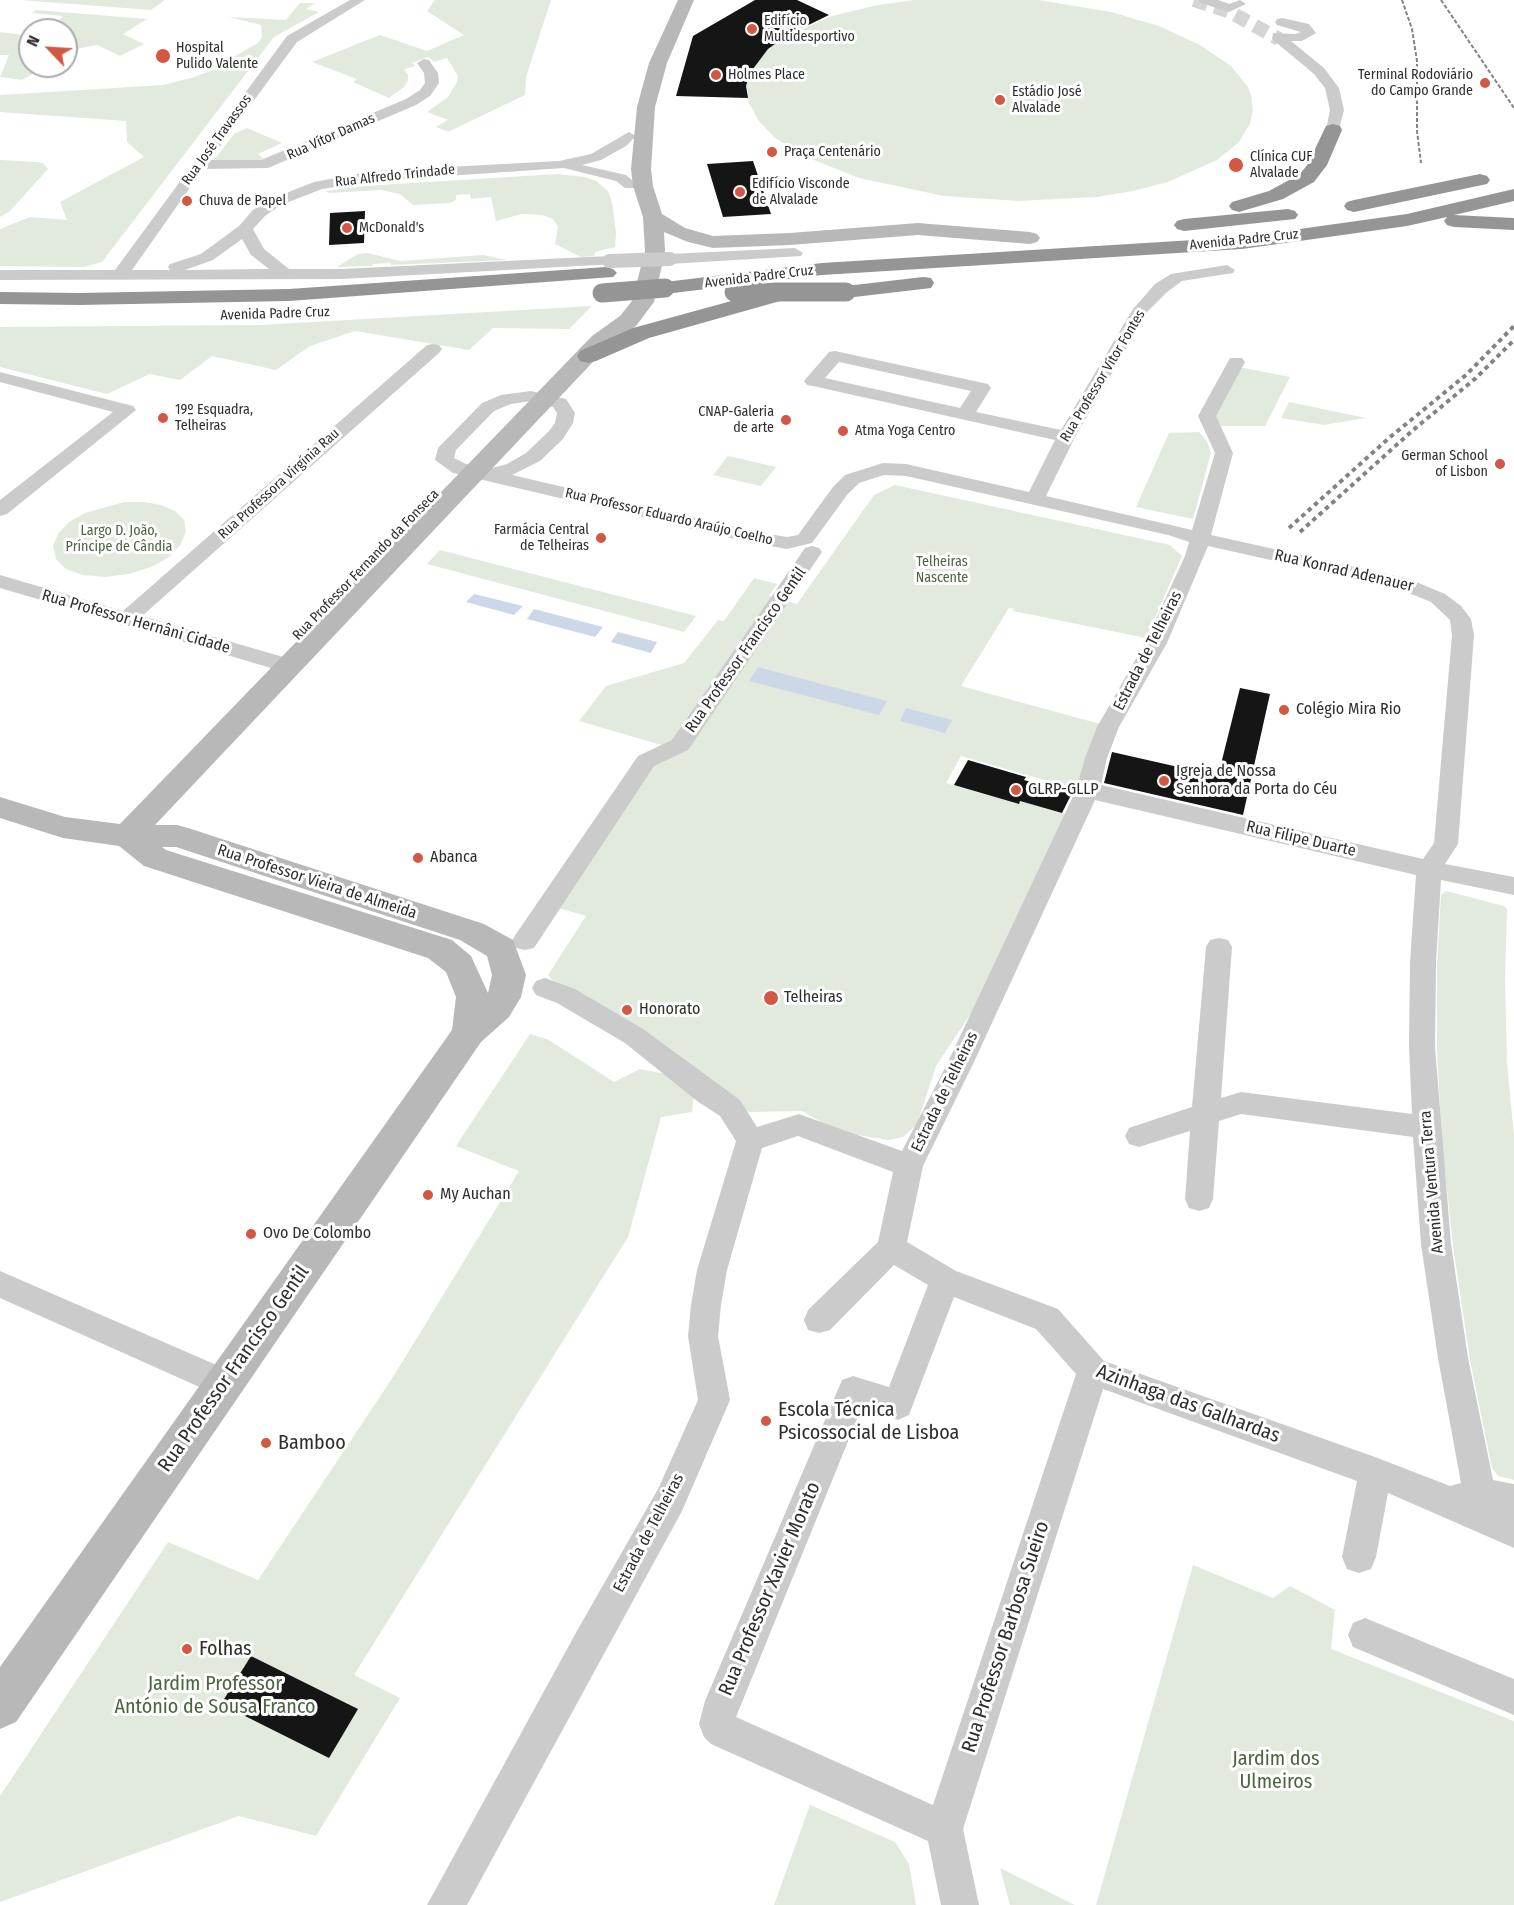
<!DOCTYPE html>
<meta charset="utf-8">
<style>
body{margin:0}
#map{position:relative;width:1514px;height:1905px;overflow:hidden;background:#fff;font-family:"Fira Sans Condensed",sans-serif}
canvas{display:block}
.north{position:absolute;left:18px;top:18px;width:60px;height:60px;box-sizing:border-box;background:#fff;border:2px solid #ababab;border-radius:50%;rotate:295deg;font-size:16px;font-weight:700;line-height:24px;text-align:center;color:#2e2e2e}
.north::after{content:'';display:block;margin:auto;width:21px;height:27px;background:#d25843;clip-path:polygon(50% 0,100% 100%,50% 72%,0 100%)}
</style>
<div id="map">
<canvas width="1514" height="1905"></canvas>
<div class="north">N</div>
</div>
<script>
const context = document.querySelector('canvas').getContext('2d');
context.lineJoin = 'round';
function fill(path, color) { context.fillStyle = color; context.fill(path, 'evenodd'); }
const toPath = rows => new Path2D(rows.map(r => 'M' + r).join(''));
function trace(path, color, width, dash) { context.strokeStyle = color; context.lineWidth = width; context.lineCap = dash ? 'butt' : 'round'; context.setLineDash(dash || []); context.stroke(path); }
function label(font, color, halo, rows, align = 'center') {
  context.font = font + ' "Fira Sans Condensed",sans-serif'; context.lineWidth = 6; context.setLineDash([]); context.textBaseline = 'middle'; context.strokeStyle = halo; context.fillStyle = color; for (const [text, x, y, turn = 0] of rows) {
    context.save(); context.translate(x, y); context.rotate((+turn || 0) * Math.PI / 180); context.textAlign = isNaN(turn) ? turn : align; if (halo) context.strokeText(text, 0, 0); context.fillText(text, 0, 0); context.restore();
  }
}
fill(toPath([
 [20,0,165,0,151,10],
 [435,0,551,0,526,77,525,95,448,132,436,127,448,120,427,112,448,97,457,82,458,76,447,58,434,62,428,57,412,63,416,66,404,69,408,75,408,80,404,87,389,98,353,82,357,79,312,62,380,35,427,51,464,35,427,11],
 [914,0,1039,0,1111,12,1159,26,1200,45,1231,66,1248,87,1251,95,1253,110,1250,124,1238,143,1217,160,1168,182,1133,191,1096,197,1018,201,944,196,859,178,799,154,774,137,758,120,748,101,746,86,750,73,768,49,786,36,832,16,878,5],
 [300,3,315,3,306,9,319,12,274,37,102,262,84,267,0,266,0,229,30,217,67,220,60,202,144,157,127,142,126,121,0,112,0,95,163,85,191,78,222,67,223,63,258,43,262,37,261,25,229,17,286,20],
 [36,10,147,19,123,34,144,44,120,56,97,45,66,51,66,30,47,30,63,16,32,13],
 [0,32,30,36,30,66,46,66,22,80,0,77,9,55,0,55],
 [247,128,282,143,258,154,264,159,253,161,214,160,234,134],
 [0,160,37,162,43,163,48,169,10,211,0,217],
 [557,174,585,177,596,181,608,191,612,202,616,233,615,247,595,252,594,256,581,257,555,244,558,227,553,219,542,215,522,214,496,221,491,197,471,199,470,194,456,195,456,200,450,203,413,205,400,194,381,190,329,193,326,191,363,186],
 [367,253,401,261,483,255,507,260,391,265,390,263,373,264,372,266,337,267,358,254],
 [592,306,569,329,493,328,469,350,355,331,310,346,276,370,212,356,180,380,150,374,107,394,0,367,0,327,260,325],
 [1239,367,1290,377,1265,426,1222,426,1212,417],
 [1289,402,1366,418,1324,425,1281,418],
 [1199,432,1207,441,1211,453,1193,519,1136,507,1169,433],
 [728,456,776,467,761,486,713,475],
 [895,485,1170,545,1182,556,1146,638,1013,611,1014,609,1009,608,961,686,1104,725,1079,790,961,756,946,783,1018,804,1020,801,1068,815,976,1006,936,1066,917,1124,903,1137,888,1140,839,1132,802,1111,751,1112,730,1108,566,996,548,975,586,916,555,907,665,746,579,721,606,686,684,663,718,620,724,621,754,578,777,584,769,596,797,604,874,495],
 [124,502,144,502,161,505,175,511,184,520,186,531,181,544,169,557,151,567,129,574,105,577,83,575,66,569,56,559,53,546,58,534,69,522,85,513],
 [440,550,696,616,684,632,427,564],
 [1446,891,1504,906,1507,909,1505,979,1507,1062,1514,1137,1514,1480,1498,1476,1492,1468,1470,1360,1453,1246,1442,1143,1437,1049,1437,965,1441,895],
 [530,1034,549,1040,614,1082,640,1069,677,1076,694,1093,692,1112,661,1117,628,1237,354,1675,400,1698,316,1836,239,1816,0,1902,0,1796,168,1542,258,1580,393,1377,519,1171,456,1146],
 [1193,1565,1273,1598,1290,1586,1335,1610,1331,1649,1514,1721,1514,1905,1096,1905],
 [810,1805,895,1842,909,1864,916,1905,774,1905],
 [1000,1868,1075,1905,1010,1905]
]), '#e2eade');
fill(toPath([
 [474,594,523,606,514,615,466,602],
 [534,609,603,627,595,637,527,619],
 [618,632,657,642,651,653,611,642],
 [758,667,802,679,887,701,879,715,749,681],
 [906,708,952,720,945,733,900,721]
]), '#ccd7e8');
fill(toPath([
 [755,0,797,0,829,15,786,36,768,49,750,73,746,86,748,98,676,96,693,36],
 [753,161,771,214,723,217,707,164],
 [365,211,364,243,329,245,330,213],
 [1240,688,1270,694,1243,815,1104,783,1112,752,1218,776],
 [968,760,1026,777,1024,780,1072,793,1062,813,1020,801,1019,804,954,785],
 [251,1656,358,1709,329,1758,221,1704]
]), '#151515');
trace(toPath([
 [1194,0,1228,11,1279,39]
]), '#d5d5d5', 14, [14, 8]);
fill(toPath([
 [350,0,365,0,297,42,210,160,261,160,406,99,420,90,425,83,424,73,417,63,424,59,429,60,438,73,439,83,430,96,416,105,268,168,203,169,132,270,170,270,168,267,170,264,201,254,239,226,253,210,271,199,314,182,373,171,559,161,591,154,629,132,636,136,626,146,601,160,582,165,626,175,638,185,635,188,625,188,616,181,564,168,373,181,322,189,281,205,265,216,253,229,264,249,289,269,342,269,609,256,617,261,615,264,342,279,0,280,0,270,115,270,287,36,350,0],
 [242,239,251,255,269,269,185,270,213,260,242,239],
 [1199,0,1218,0,1229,4,1240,0,1246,4,1229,12,1201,3,1199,0],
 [1282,18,1309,24,1316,33,1302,41,1291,41,1324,68,1339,88,1344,110,1338,133,1333,134,1326,130,1330,110,1325,88,1314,74,1272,39,1273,33,1296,34,1301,32,1277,25,1275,22,1277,19,1282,18],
 [795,248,803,253,801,256,670,264,662,259,670,254,795,248],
 [1227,265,1235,270,1233,273,1182,281,1167,292,1148,311,1075,437,1046,496,1192,530,1215,453,1198,416,1230,358,1242,358,1245,362,1216,416,1233,453,1211,535,1409,579,1445,594,1461,606,1471,619,1474,635,1458,844,1445,864,1514,877,1514,895,1441,880,1436,962,1435,1047,1451,1244,1468,1358,1493,1480,1514,1484,1514,1548,1388,1493,1376,1557,1371,1569,1359,1573,1347,1569,1342,1557,1357,1481,1103,1389,963,1829,979,1905,941,1905,928,1841,711,1744,704,1737,699,1724,705,1701,842,1380,853,1376,889,1387,928,1285,894,1265,830,1330,819,1333,808,1330,804,1320,808,1310,878,1242,893,1172,798,1136,762,1148,727,1270,721,1305,718,1336,730,1400,682,1511,467,1905,427,1905,578,1629,658,1489,698,1400,688,1336,691,1305,697,1270,736,1141,720,1116,697,1101,625,1043,557,1003,536,995,532,988,536,981,545,978,575,989,643,1029,740,1100,757,1127,799,1114,902,1151,947,1064,1076,790,1085,758,1097,727,1145,643,1185,556,1189,542,1168,535,906,476,884,475,859,483,847,495,812,543,787,549,752,543,453,473,435,460,438,448,482,403,501,395,531,391,566,399,575,413,573,423,563,439,540,461,512,475,752,531,787,537,798,535,833,487,845,475,883,463,906,464,1029,492,1055,440,813,386,807,385,804,381,829,352,835,351,988,384,991,388,976,412,1061,430,1133,309,1155,284,1171,274,1227,265],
 [839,362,971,391,960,408,825,378,839,362],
 [531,401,553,407,557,413,555,423,549,431,526,453,507,464,489,469,466,464,454,458,456,450,494,411,511,404,531,401],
 [1208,546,1396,588,1431,602,1450,620,1452,635,1434,843,1423,859,1101,785,1107,758,1119,727,1167,643,1208,546],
 [1095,800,1416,875,1410,962,1409,1047,1412,1114,1241,1092,1221,1098,1232,947,1228,940,1219,938,1210,940,1206,947,1192,1107,1129,1128,1125,1136,1129,1144,1139,1147,1190,1131,1185,1199,1189,1208,1199,1211,1209,1208,1213,1199,1219,1121,1241,1114,1413,1137,1421,1244,1438,1358,1461,1483,1450,1486,1375,1457,1104,1361,1058,1309,956,1271,907,1242,923,1166,973,1064,1095,800],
 [954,1297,1036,1329,1076,1374,933,1805,736,1717,862,1407,898,1420,909,1415,954,1297],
 [433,344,439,345,442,349,439,353,142,616,297,661,300,666,297,671,289,673,281,671,129,626,118,625,116,622,0,588,0,575,123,611,427,345,433,344],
 [0,372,133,406,136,410,7,514,0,516,0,500,113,412,0,382,0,372],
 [812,546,819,548,822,552,688,750,654,766,534,948,525,950,516,948,512,941,516,934,638,756,672,740,805,548,812,546],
 [0,1271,235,1373,240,1383,235,1393,224,1397,213,1393,0,1298,0,1271],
 [1365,1618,1514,1679,1514,1715,1353,1647,1348,1635,1353,1623,1365,1618]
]), '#cbcbcb');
fill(toPath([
 [678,0,694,0,667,63,655,107,651,169,653,186,662,214,685,228,713,236,790,233,918,223,1030,232,1037,234,1040,238,1037,242,1030,244,918,235,790,245,713,248,688,242,664,232,665,251,654,302,636,326,608,346,155,825,177,825,188,828,484,924,513,940,526,975,521,997,509,1017,481,1042,16,1722,0,1729,0,1667,452,1030,456,997,446,972,428,958,144,866,119,846,63,838,0,818,0,797,65,817,120,824,592,336,620,316,632,301,645,251,643,217,633,186,631,169,637,107,649,63,678,0],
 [162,847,176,847,460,940,487,956,492,975,488,993,471,956,452,940,166,850,162,847]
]), '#b8b8b8');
fill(toPath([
 [1333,124,1340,126,1342,130,1327,165,1314,182,1283,199,1239,212,1232,210,1229,206,1232,202,1269,191,1300,174,1308,164,1324,130,1326,126,1333,124],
 [1480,174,1487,176,1490,180,1487,184,1354,212,1347,210,1344,206,1347,202,1354,200,1480,174],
 [1514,189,1514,201,1454,215,1514,218,1514,230,1454,227,1447,225,1444,221,1447,217,1407,226,1242,249,822,275,665,294,657,293,654,288,657,283,665,282,822,263,1242,237,1407,214,1514,189],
 [1288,209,1295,211,1298,215,1295,219,1184,231,1177,229,1174,225,1177,221,1184,219,1288,209],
 [606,267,613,269,617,273,613,277,289,301,79,305,0,304,0,292,79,293,289,289,606,267],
 [923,277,931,278,934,283,931,288,846,298,838,297,835,292,838,287,846,286,923,277],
 [797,283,805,284,808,289,805,294,649,338,596,361,588,363,580,361,577,356,580,351,633,328,797,283]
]), '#959595');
trace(toPath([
 [1402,0,1412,29,1417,61,1417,131,1421,163],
 [1441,0,1514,108]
]), '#838383', 2, [4, 2]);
trace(toPath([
 [1289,528,1389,438,1466,375,1514,326],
 [1300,532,1412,431,1476,378,1514,340]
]), '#838383', 4, [4.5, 4]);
trace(toPath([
 [609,261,670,259]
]), '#cbcbcb', 14);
trace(toPath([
 [734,292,846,292],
 [602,293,665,288]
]), '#959595', 19);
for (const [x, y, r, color] of [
 [752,29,6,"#d25843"],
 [163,56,8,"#d25843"],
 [716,75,6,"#d25843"],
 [1485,83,6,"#d25843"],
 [1000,100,6,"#d25843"],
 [772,152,6,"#d25843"],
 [1236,165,8,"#d25843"],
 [740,192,6,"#d25843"],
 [187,201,6,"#d25843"],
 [347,228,6,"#d25843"],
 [163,418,6,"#d25843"],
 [786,420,6,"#d25843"],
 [843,431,6,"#d25843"],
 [1500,464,6,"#d25843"],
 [601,538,6,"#d25843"],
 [1284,710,6,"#d25843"],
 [1164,781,6,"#d25843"],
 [1016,790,6,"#d25843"],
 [418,858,6,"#d25843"],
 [771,998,8,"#d25843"],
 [627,1010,6,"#d25843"],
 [428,1195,6,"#d25843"],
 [251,1234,6,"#d25843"],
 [766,1421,6,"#d25843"],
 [266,1443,6,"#d25843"],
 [187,1649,6,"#d25843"]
]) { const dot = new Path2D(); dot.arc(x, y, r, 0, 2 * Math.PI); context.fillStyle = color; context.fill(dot); trace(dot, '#fff', 2); }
label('14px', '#2e2e2e', '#fff', [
 ["Edifício",764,21],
 ["Multidesportivo",764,37],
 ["Hospital",176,48],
 ["Pulido Valente",176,64],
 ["Holmes Place",728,75],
 ["Terminal Rodoviário",1473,75,"right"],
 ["do Campo Grande",1473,91,"right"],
 ["Estádio José",1012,92],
 ["Alvalade",1012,108],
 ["Praça Centenário",784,152],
 ["Clínica CUF",1250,157],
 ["Alvalade",1250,173],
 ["Edifício Visconde",752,184],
 ["de Alvalade",752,200],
 ["Chuva de Papel",199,201],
 ["McDonald's",359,228],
 ["19º Esquadra,",175,410],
 ["Telheiras",175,426],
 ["CNAP-Galeria",774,412,"right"],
 ["de arte",774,428,"right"],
 ["Atma Yoga Centro",855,431],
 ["German School",1488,456,"right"],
 ["of Lisbon",1488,472,"right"],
 ["Farmácia Central",589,530,"right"],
 ["de Telheiras",589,546,"right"]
], 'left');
label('14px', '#2e2e2e', '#fff', [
 ["Rua Vítor Damas",331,137,-24],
 ["Rua José Travassos",217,140,-54],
 ["Rua Alfredo Trindade",395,176,-6],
 ["Avenida Padre Cruz",1244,240,-6],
 ["Avenida Padre Cruz",759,277,-7],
 ["Avenida Padre Cruz",275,314,-2],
 ["Rua Professor Vítor Fontes",1103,376,-59],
 ["Rua Professora Virgínia Rau",279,484,-42],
 ["Rua Professor Eduardo Araújo Coelho",669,517,13],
 ["Rua Professor Fernando da Fonseca",366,565,-46]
]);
label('14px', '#4a6540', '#fff', [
 ["Largo D. João,",119,531],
 ["Príncipe de Cândia",119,547],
 ["Telheiras",942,562],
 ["Nascente",942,578]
]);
label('16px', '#2e2e2e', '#fff', [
 ["Rua Konrad Adenauer",1344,571,13],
 ["Rua Professor Hernâni Cidade",136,622,16],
 ["Rua Professor Francisco Gentil",746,650,-55],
 ["Estrada de Telheiras",1148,651,-63],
 ["Rua Filipe Duarte",1301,839,13],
 ["Rua Professor Vieira de Almeida",317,882,18],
 ["Estrada de Telheiras",945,1092,-64],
 ["Avenida Ventura Terra",1432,1182,-95],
 ["Estrada de Telheiras",649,1533,-62]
]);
label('16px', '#2e2e2e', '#fff', [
 ["Colégio Mira Rio",1296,710],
 ["Igreja de Nossa",1176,772],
 ["Senhora da Porta do Céu",1176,790],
 ["GLRP-GLLP",1028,790],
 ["Abanca",430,858],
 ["Telheiras",784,998],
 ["Honorato",639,1010],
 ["My Auchan",440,1195],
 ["Ovo De Colombo",263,1234]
], 'left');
label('20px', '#2e2e2e', '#fff', [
 ["Rua Professor Francisco Gentil",234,1369,-55],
 ["Azinhaga das Galhardas",1188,1404,20],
 ["Rua Professor Xavier Morato",770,1589,-67],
 ["Rua Professor Barbosa Sueiro",1006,1637,-72]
]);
label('20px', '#2e2e2e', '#fff', [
 ["Escola Técnica",778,1410],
 ["Psicossocial de Lisboa",778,1433],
 ["Bamboo",278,1443],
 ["Folhas",199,1649]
], 'left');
label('20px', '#4a6540', '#fff', [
 ["Jardim Professor",215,1684],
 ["António de Sousa Franco",215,1707],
 ["Jardim dos",1276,1759],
 ["Ulmeiros",1276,1782]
]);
</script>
